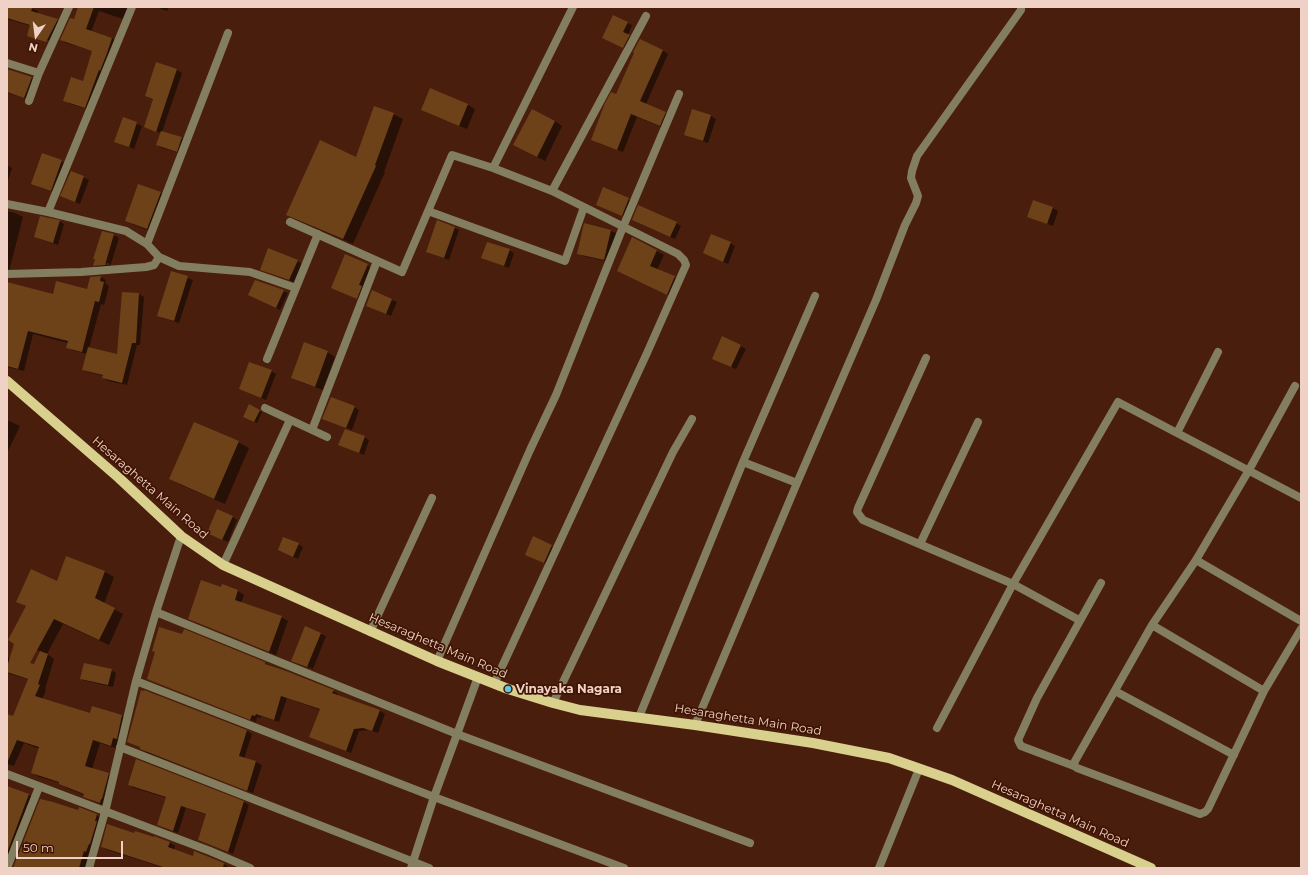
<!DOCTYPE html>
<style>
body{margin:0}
#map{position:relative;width:1308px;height:875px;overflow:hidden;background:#4a1e0d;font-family:Montserrat,sans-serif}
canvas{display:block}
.frame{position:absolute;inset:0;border:8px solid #efd1c6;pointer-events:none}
.north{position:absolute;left:16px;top:16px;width:40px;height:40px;-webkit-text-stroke:3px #3f1403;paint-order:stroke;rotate:194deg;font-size:11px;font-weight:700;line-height:16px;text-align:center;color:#efd1c6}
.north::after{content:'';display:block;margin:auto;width:14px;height:18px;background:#efd1c6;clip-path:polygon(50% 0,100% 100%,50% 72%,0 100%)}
.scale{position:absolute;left:16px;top:841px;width:107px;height:18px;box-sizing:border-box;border:2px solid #efd1c6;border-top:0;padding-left:5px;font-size:12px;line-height:14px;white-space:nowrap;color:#efd1c6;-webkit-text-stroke:3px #3f1403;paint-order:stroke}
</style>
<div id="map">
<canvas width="1308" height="875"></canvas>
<div class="frame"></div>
<div class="north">N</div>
<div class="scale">50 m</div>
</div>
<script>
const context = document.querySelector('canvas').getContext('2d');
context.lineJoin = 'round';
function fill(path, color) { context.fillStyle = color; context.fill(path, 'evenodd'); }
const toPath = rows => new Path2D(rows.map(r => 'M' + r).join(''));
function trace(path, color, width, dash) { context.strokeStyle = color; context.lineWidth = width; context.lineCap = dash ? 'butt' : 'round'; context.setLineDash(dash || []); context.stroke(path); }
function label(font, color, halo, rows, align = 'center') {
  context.font = font + ' Montserrat,sans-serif'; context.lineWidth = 3.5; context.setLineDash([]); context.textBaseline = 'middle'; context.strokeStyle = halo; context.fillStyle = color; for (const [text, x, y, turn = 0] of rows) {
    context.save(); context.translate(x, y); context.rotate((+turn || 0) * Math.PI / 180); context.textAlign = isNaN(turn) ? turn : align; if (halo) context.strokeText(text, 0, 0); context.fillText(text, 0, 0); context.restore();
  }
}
fill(toPath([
 [7,7,29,7,38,11,38,14,57,20,63,23,53,42,35,35,31,26,7,19],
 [79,7,130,7,126,20,99,11,91,32,112,38,117,41,90,110,70,104,65,101,83,82,93,51,66,43,61,40,74,20],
 [156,7,169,7,167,11],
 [627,23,632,25,628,35,634,39,628,50,609,40],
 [662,50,668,54,646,104,671,116,666,129,637,117,623,152,598,143,616,95],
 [157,63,177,70,182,73,162,132,182,138,187,141,182,154,162,148,157,145,161,133,145,127,154,100,146,96],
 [7,69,31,77,37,81,31,100,7,93],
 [468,105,475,109,467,129,430,114,422,110],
 [693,110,711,116,716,119,708,143,690,137,685,134],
 [393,114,403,119,384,172,385,172,353,244,297,220,287,215,356,158],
 [124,119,142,126,134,149,116,141],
 [555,121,562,126,545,161,522,149],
 [43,154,67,164,56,193,37,186],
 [7,165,12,168,7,184],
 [71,172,89,180,80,204,62,196],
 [139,185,161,193,168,197,155,233,134,225,126,221],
 [604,188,634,202,627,218,602,207],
 [1053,208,1058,211,1053,226,1029,217],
 [7,211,15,213,23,217,8,275,7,275],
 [59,221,64,224,58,245,40,239,35,236],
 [638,223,676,223,681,226,675,239],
 [585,224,611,231,616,233,609,262,583,256,578,253],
 [455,228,459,230,449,260,433,254],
 [103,232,114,235,119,238,110,267,99,268,94,265],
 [109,263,110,265,99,266,99,264],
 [730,243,735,246,728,264,710,256],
 [509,250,514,253,509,268,483,258],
 [657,251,664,255,657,270,682,281,674,298,626,275],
 [297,261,302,264,294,282,266,272],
 [367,265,372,268,362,301,337,290],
 [172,272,193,280,179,323,163,318,158,315],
 [101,277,106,280,105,283,109,286,104,305,101,304,89,348,118,356,123,293,139,294,144,297,140,345,137,345,127,385,108,381,103,378,104,376,88,372,83,370,87,354,72,350,67,347,68,343,33,334,24,371,7,367,7,284,53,295,87,290],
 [256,281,288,293,280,310,253,297],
 [372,291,397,302,391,316,372,308],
 [741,346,746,349,736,369,718,361],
 [327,352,335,357,323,390,300,382,292,377],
 [271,371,276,374,266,400,240,389],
 [249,406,262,412,257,423,246,418],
 [354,407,359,410,352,430,329,421],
 [7,420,20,426,7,453],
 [364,437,369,440,364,455,340,445],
 [238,442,249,448,225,504,181,485,170,479],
 [233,517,237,520,228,542,208,533],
 [533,538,557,549,549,565,531,557],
 [298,544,303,547,298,559,279,550],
 [67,558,105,572,114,577,104,604,123,614,109,645,63,624,47,654,54,659,45,689,46,690,42,699,90,714,93,707,122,716,129,720,118,749,100,743,92,769,108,774,115,778,106,806,91,800,84,796,84,795,67,788,60,783,39,777,33,773,40,749,24,743,14,766,7,764,7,715,14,718,29,680,7,673,7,657,34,668,41,652,20,641,27,607,18,602,57,582],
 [222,586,238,591,244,595,241,603,281,617,288,621,276,655,195,622,189,618,222,588],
 [305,627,326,636,313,669,297,663],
 [185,631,333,691,338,694,338,696,379,710,385,714,378,733,369,730,359,731,351,753,316,739,320,710,287,698,279,722,261,716,261,718,257,717,256,722,148,679,183,636],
 [111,670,116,673,113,687,86,681,81,679],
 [247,731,252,734,244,759,256,762,262,765,253,793,146,752,141,748,141,747,128,742],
 [129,785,244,802,249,805,233,854,199,840,207,815,186,808,178,833,164,828,159,825,167,798,134,788],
 [7,787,29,795,36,799,7,868],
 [78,812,96,815,103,819,87,868,14,868],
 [135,834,169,842,175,846,174,850,194,857,224,864,230,868,164,868,108,850,102,847]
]), '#0007');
fill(toPath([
 [7,7,33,7,31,11,58,19,46,42,27,36,30,25,7,18],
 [78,7,94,7,86,29,112,38,107,53,100,71,99,70,85,108,63,101,71,77,83,81,92,51,60,40,70,18,74,19],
 [613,15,628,22,623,32,630,35,623,48,602,38],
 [640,39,663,50,640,101,666,112,660,126,631,114,617,150,591,140,605,103,611,92,616,94,634,53,633,52],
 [156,62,177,69,156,132,144,127,153,99,145,96],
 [7,69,32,77,24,98,7,92],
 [430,88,468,104,459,126,421,110],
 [374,106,394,113,375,165,376,166,343,239,286,215,320,140,356,157],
 [532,109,555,121,537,157,513,145],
 [692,109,711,115,703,141,684,135],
 [123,117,137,122,129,147,114,142],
 [161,131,182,137,177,152,156,145],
 [42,153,62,160,51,191,31,184],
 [71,171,84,176,75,202,60,196],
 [138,184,161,192,147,229,125,221],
 [603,187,629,198,622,216,596,205],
 [1033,200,1053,207,1047,224,1027,217],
 [638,205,677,222,670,237,632,220],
 [40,216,60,220,53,243,34,237],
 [437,220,455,227,444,258,426,252],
 [584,223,611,230,604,260,577,254],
 [102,231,114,234,105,265,93,266,95,259,93,259],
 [711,234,731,242,723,262,703,253],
 [632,237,657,250,650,266,675,276,667,295,617,271],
 [487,242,510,249,504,266,481,258],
 [268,248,298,260,289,280,260,270],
 [345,254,368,264,359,285,362,286,357,299,331,288],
 [171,271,188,276,174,321,157,316],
 [101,276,100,281,104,282,99,302,95,301,82,352,66,348,68,341,28,331,18,369,7,366,7,282,53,294,56,281,87,289,90,277],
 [255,280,284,290,276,308,248,295],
 [372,290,392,299,386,314,366,306],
 [122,292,139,293,136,343,132,343,122,383,102,378,103,375,82,370,88,347,117,354],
 [722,336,741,345,731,367,712,359],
 [304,342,328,351,315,387,291,378],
 [249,362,272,370,261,398,239,389],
 [331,397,355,406,346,428,322,419],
 [249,404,260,410,254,422,243,417],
 [194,422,239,441,214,499,169,479],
 [345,429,365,436,359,453,338,445],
 [217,509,233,516,222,540,207,533],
 [533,536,552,545,544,563,525,555],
 [283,537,299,543,293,557,278,550],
 [66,556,105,571,95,598,115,608,99,640,54,619,30,663,34,664,40,651,48,654,38,684,40,685,35,696,90,713,92,706,122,715,117,739,113,738,111,746,93,740,85,766,109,773,102,799,101,799,100,803,83,797,84,794,59,784,59,782,31,773,39,747,17,740,7,763,7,714,13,716,28,679,7,672,7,667,14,644,8,640,26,606,16,602,31,569,57,581],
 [201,580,221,587,222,584,238,590,235,600,282,616,269,652,188,619],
 [305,626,321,633,307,667,291,661],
 [159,627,182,634,184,629,265,662,265,664,286,671,334,690,332,693,380,710,372,731,363,728,354,729,346,751,309,737,320,709,281,696,274,720,256,714,255,716,252,715,250,720,147,679,155,652,152,651],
 [84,663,112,669,108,685,80,679],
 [141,690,143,691,144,690,247,730,239,756,256,761,247,791,140,749,140,747,127,742],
 [136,759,244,801,228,852,198,840,206,814,181,806,173,831,157,825,166,797,128,785],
 [7,786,29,794,7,853],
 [40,799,53,802,78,810,79,807,97,814,95,821,97,821,90,844,89,844,86,852,84,851,79,868,13,868],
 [107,824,134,833,135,831,154,837,154,836,170,842,168,847,193,856,194,851,224,863,223,868,166,868,101,847]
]), '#6d4219');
trace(toPath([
 [7,63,39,73,69,7],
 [29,101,39,73],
 [493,168,573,7],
 [552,191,646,16],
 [7,204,48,212,126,231,147,244,159,257,179,266,250,272,296,288],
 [428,211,565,261,584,207],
 [48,212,132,7],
 [290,222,402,272,452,155,493,168,552,191,678,254,684,260,686,265,647,353,494,684],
 [147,244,228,33],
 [7,274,81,272,146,267,154,265,159,257],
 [926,358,858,508,857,512,863,520,1013,584,1079,620],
 [267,359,318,234],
 [1295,386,1249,470,1196,560,1152,625,1075,761,1074,766,1077,768,1200,814,1205,812,1208,809,1264,691,1301,629],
 [265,408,327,437],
 [312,430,377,261],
 [1177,433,1218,352],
 [743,462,797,483],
 [920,544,978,422],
 [1196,560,1301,621],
 [223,565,290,420],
 [156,612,457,734,750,843],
 [1152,625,1264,691],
 [370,632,432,498],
 [437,661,530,450,556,395,623,227,679,94],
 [136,681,434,797,624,868],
 [1115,691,1234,755],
 [553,703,673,452,692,419],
 [639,717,743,462,815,296],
 [695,725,797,483,876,300,905,225,916,203,918,196,911,178,912,171,917,156,1021,10,1021,7],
 [937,728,1013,584,1118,402,1301,498],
 [120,747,429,868],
 [1074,766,1021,746,1018,740,1037,698,1101,583],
 [7,774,210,851,250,868],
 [7,868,39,787],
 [89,868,105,812,136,681,156,612,181,536],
 [411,868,434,797,478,677],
 [879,868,919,769]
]), '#837e5f', 8);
trace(toPath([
 [7,381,119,478,181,536,223,565,437,661,508,689,553,703,580,710,695,725,813,743,889,758,952,780,1151,868]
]), '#d9d08e', 10);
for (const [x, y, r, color] of [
 [508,689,4,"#5cc7e8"]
]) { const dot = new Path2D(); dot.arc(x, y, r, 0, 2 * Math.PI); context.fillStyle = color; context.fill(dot); trace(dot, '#3f1403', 1.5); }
label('12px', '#efd1c6', '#3f1403', [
 ["Hesaraghetta Main Road",150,488,41],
 ["Hesaraghetta Main Road",438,646,23],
 ["Hesaraghetta Main Road",748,720,9],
 ["Hesaraghetta Main Road",1060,814,24]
]);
label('bold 12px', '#efd1c6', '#3f1403', [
 ["Vinayaka Nagara",516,689]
], 'left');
</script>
